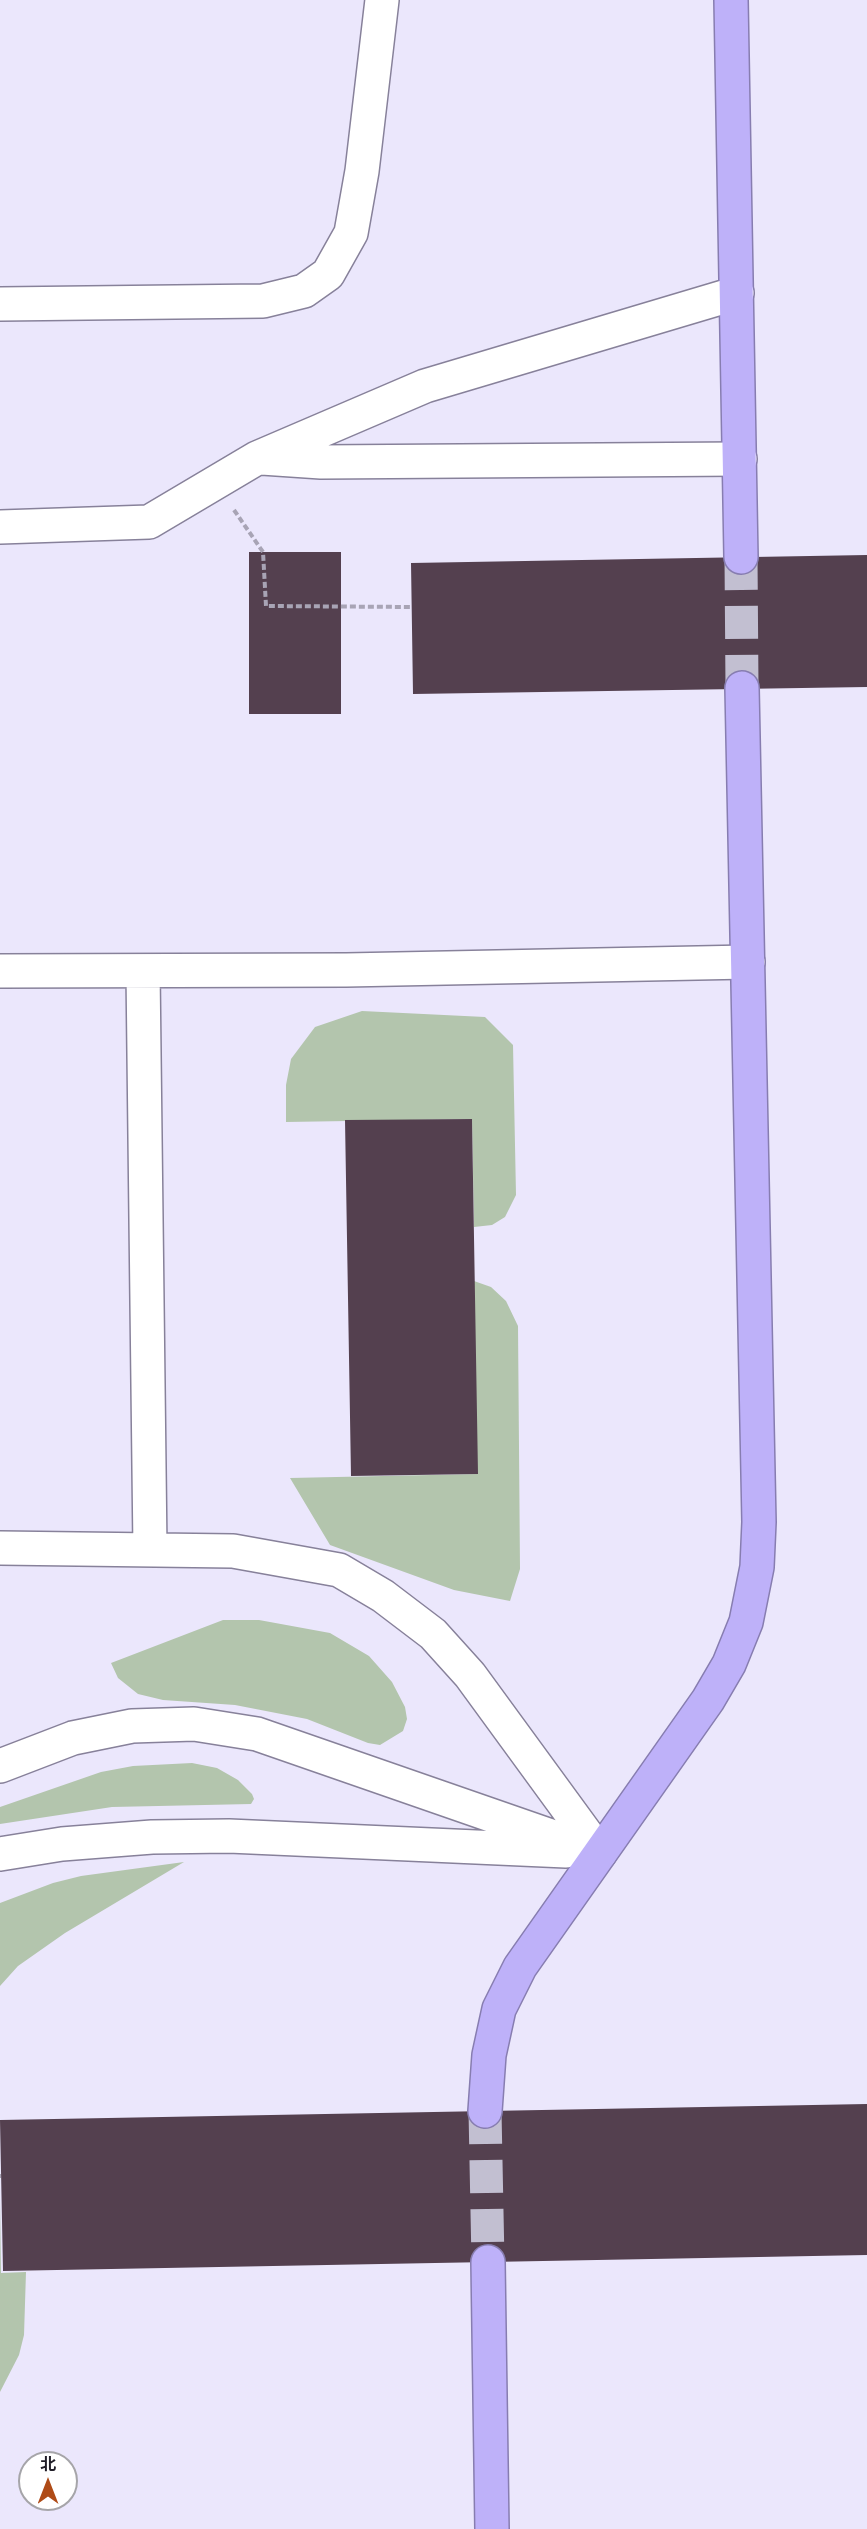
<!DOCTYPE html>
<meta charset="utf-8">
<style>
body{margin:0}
#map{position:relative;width:867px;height:2529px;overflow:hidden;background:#ebe7fc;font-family:"Source Sans 3","Noto Sans SC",sans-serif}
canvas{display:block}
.north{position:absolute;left:18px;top:2451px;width:60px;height:60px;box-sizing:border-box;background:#fff;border:2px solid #a6a5a9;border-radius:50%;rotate:0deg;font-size:16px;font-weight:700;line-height:24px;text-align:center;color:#201d27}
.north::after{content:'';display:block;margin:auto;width:21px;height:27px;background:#af4b17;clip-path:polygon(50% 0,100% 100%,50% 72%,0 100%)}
</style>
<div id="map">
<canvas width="867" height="2529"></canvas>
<div class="north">北</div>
</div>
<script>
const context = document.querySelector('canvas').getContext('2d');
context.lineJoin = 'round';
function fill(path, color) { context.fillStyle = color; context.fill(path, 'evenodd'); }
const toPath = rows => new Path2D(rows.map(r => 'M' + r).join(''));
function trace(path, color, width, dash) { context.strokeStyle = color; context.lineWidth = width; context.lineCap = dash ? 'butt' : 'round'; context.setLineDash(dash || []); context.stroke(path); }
fill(toPath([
 [362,1011,485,1017,513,1045,516,1195,505,1217,492,1225,474,1227,472,1119,286,1122,286,1085,291,1059,315,1027],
 [474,1281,491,1287,506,1301,518,1326,520,1569,510,1601,454,1590,330,1545,290,1478,477,1474],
 [223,1620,259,1620,330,1633,369,1656,392,1682,405,1707,407,1719,403,1731,380,1745,368,1743,307,1719,235,1705,163,1700,138,1694,118,1678,111,1663],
 [192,1763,217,1768,238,1780,252,1794,254,1799,251,1804,112,1807,0,1824,0,1807,101,1772,133,1766],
 [184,1862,65,1933,18,1966,0,1986,0,1903,53,1883,81,1876],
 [0,2198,1,2273,26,2272,24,2335,19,2355,0,2392]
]), '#b3c5ad');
fill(toPath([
 [249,552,341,552,341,714,249,714],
 [867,555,867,687,413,694,411,563],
 [472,1119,478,1474,351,1476,345,1120],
 [867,2104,867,2255,3,2271,0,2120]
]), '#54404f');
trace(toPath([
 [741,557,742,688],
 [485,2111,488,2262]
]), '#c2bfd1', 33, [33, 16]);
const minor = toPath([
 [0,304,263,301,304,291,328,274,351,233,362,171,382,0],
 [262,458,321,462,740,459],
 [0,527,149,522,257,458,425,386,737,293],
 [0,971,346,970,748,962],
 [143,971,150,1550],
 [0,1548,233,1551,339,1570,383,1596,433,1634,470,1675,600,1853],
 [0,1766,73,1738,132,1726,194,1724,257,1734,600,1853],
 [0,1854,62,1844,152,1837,229,1836,566,1851]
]);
const highway = toPath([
 [731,0,741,557],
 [485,2111,489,2055,499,2009,520,1967,708,1700,729,1664,746,1622,757,1567,759,1522,742,688],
 [488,2262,492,2529]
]);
trace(minor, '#87819a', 36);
trace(highway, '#877db0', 36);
trace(toPath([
 [234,510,263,552,266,606,412,607],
 [0,2176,1,2176]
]), '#a8a4b5', 4, [6, 3]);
trace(minor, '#fff', 33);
trace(highway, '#beb1f9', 33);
</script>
